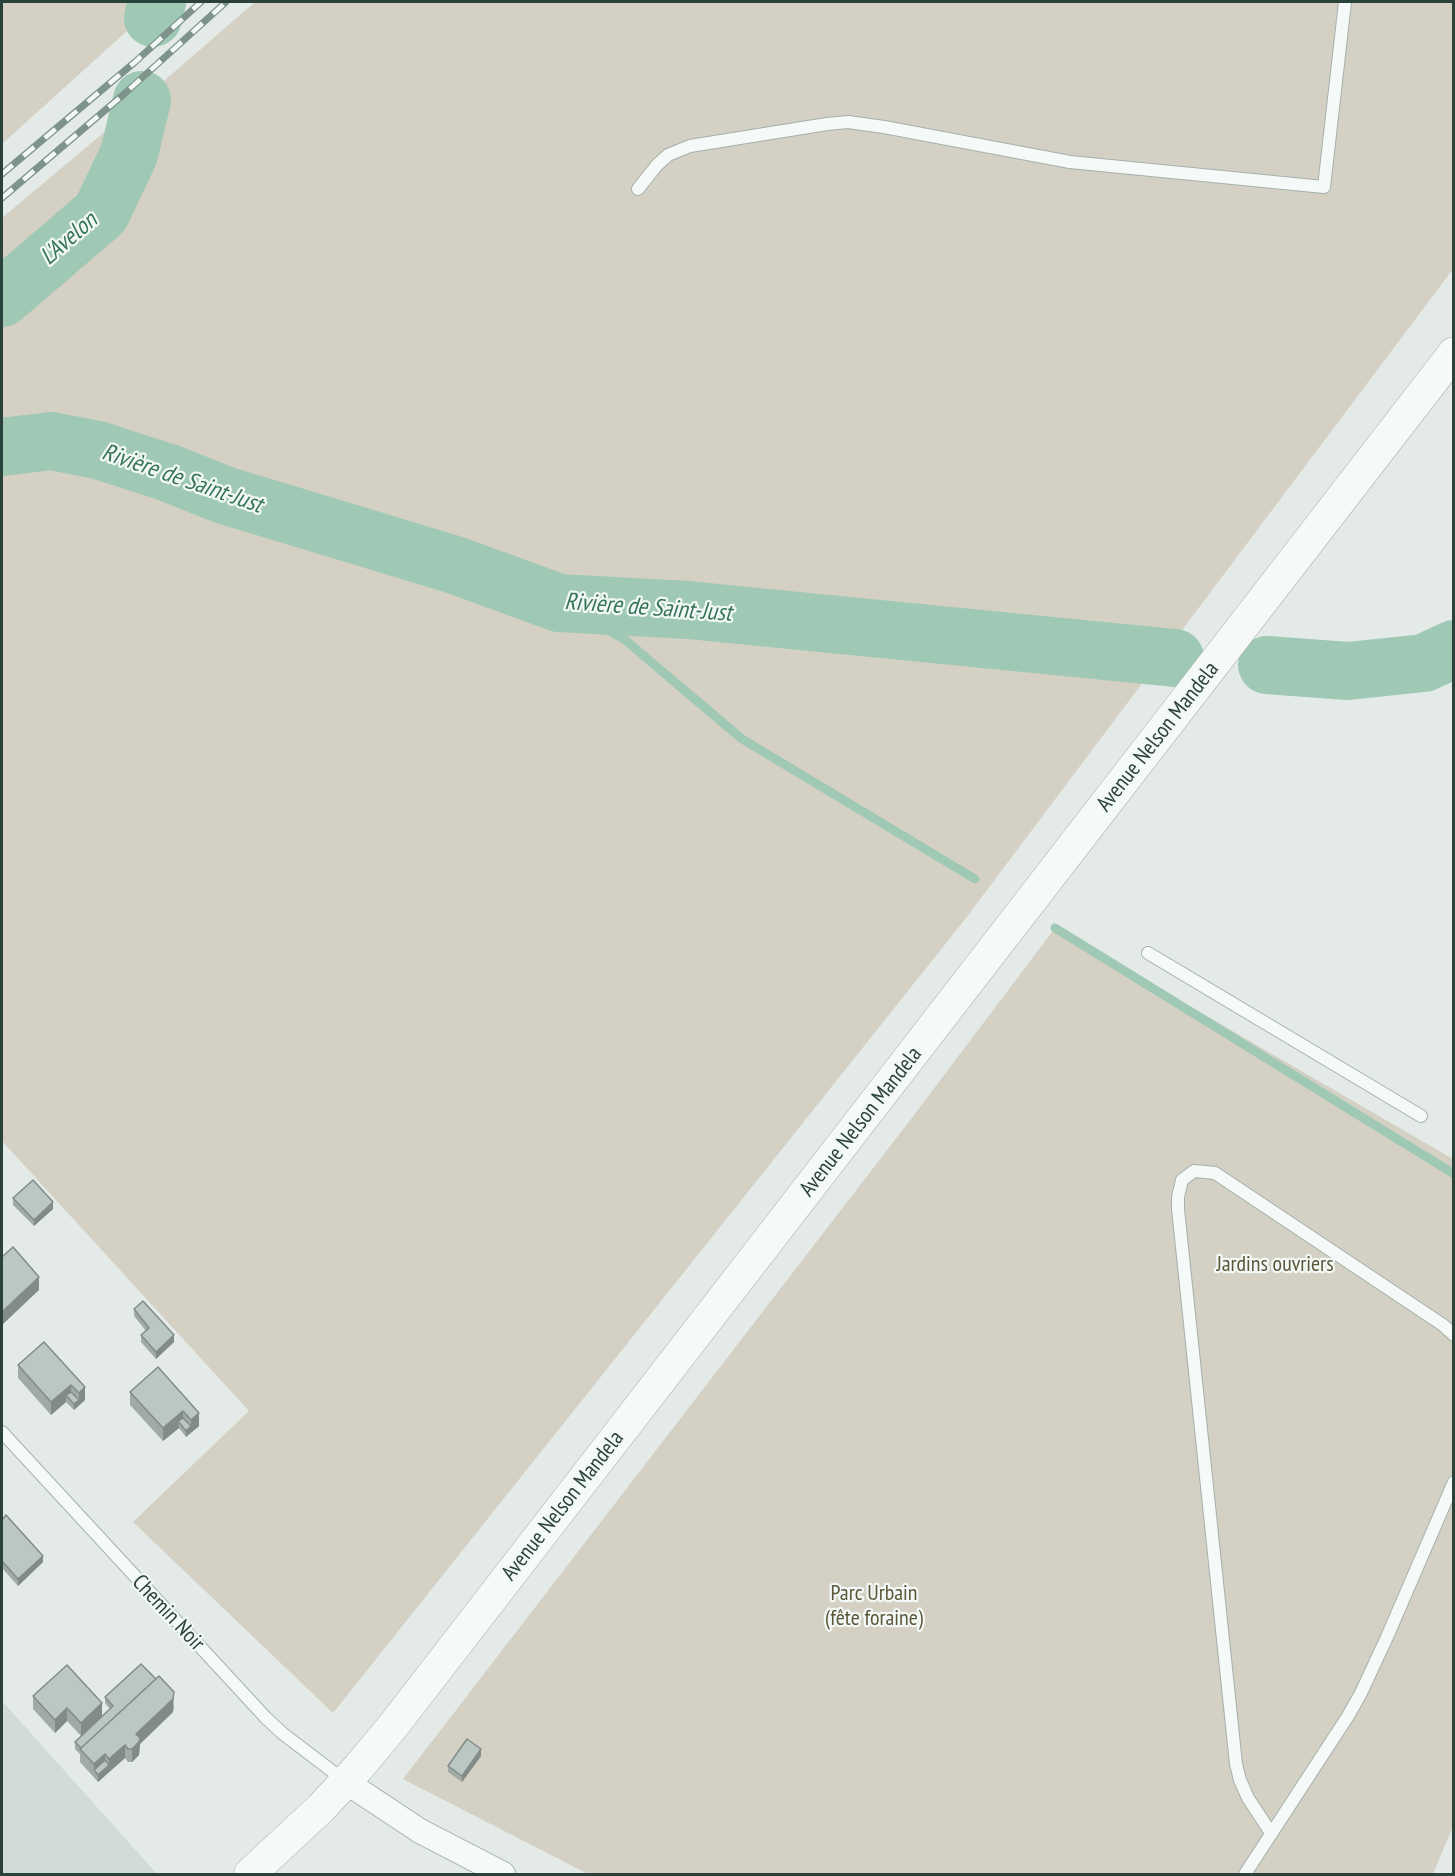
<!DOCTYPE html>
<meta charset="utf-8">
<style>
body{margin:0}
#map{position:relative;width:1455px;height:1876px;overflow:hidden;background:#e3eae7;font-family:"PT Sans Narrow",sans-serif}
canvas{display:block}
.frame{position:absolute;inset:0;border:3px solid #2b423a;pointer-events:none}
</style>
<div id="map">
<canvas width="1455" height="1876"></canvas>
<div class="frame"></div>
</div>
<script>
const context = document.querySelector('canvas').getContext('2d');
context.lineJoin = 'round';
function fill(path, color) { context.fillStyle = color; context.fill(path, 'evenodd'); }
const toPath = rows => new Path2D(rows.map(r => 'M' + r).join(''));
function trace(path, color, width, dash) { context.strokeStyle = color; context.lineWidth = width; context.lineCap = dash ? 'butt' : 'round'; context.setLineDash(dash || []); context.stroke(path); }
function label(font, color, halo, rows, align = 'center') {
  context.font = font + ' "PT Sans Narrow",sans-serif'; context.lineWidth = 4.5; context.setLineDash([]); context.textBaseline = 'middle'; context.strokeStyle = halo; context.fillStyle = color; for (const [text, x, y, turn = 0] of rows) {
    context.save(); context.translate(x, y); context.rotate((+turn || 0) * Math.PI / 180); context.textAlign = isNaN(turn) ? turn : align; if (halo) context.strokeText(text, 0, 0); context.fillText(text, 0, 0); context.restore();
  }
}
fill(toPath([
 [2,1701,157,1874,2,1874]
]), '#d1dcd7');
fill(toPath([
 [2,2,159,2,2,144],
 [255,2,1453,2,1453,269,966,918,333,1713,133,1522,249,1411,2,1141,2,218,120,119],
 [1055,928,1453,1159,1454,1824,1433,1874,588,1874,403,1779,911,1119]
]), '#d4d0c4');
trace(toPath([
 [559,603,624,639,742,739,975,879],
 [1055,928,1454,1174]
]), '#9fc9b5', 9);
trace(toPath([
 [153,18,157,2],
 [2,298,101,213,129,154,142,100],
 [2,447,51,441,98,450,169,473,224,495,455,565,559,603,688,610,1175,658],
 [1267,665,1348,671,1424,663,1454,649]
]), '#9fc9b5', 58);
const service = toPath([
 [638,189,657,165,668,155,690,146,827,124,848,122,884,127,1070,162,1324,187,1345,2],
 [1148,953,1421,1116],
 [2,1432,266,1718,282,1733,345,1781],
 [1271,1833,1248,1798,1240,1780,1236,1764,1178,1209,1178,1197,1182,1180,1194,1171,1215,1173,1443,1325,1454,1335],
 [1245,1874,1348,1716,1361,1693,1387,1637,1454,1482]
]);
const minor = toPath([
 [346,1782,420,1831,503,1874]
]);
const tertiary = toPath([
 [250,1874,321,1808,358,1768,393,1726,1454,353]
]);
trace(service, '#a4b1ac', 14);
trace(minor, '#a4b1ac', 26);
trace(tertiary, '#a4b1ac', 33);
trace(service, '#f5f9f8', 12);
trace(minor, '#f5f9f8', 24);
trace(tertiary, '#f5f9f8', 32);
const rail = toPath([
 [2,174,135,62,201,2],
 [2,198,123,95,226,2]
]);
trace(rail, '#7d938b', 7);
trace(rail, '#f2f8f5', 4.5, [14]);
fill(toPath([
 [13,1198,53,1209,34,1226,13,1205],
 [134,1309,174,1342,156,1359,141,1342,141,1335,146,1331,134,1316],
 [44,1342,85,1400,74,1410,66,1402,51,1415,18,1378,18,1365],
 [158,1367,199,1426,186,1437,179,1428,163,1441,130,1405,130,1392],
 [2,1520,43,1562,18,1586,2,1568],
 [33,1696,102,1716,81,1736,67,1721,55,1733,33,1709],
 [105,1697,174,1705,173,1712,140,1744,139,1755,132,1762,128,1762,125,1758,98,1782,80,1762,80,1754,75,1749,75,1742,110,1709,105,1703],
 [481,1756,462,1782,448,1772,448,1766]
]), '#a0aba7');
fill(toPath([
 [53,1202,53,1209,34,1226,34,1220],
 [39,1277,39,1290,2,1325,2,1312],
 [174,1335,174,1342,156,1359,156,1352],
 [71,1385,71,1398,66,1395,66,1402,51,1415,51,1402],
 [85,1387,85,1400,74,1410,74,1404,79,1400,79,1393],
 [183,1411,183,1424,178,1421,179,1428,163,1441,163,1428],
 [199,1413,199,1426,186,1437,186,1431,191,1426,191,1420],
 [43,1556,43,1562,18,1586,18,1579],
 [174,1692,173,1712,140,1744,139,1755,132,1762,132,1749,136,1734],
 [102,1703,102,1716,81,1736,81,1723],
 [67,1708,67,1721,55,1733,55,1720],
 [125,1745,125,1758,98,1782,98,1775,109,1765,109,1759],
 [481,1749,481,1756,462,1782,462,1776],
 [105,1754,105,1767,94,1770,94,1764]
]), '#828b88');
const building = toPath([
 [33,1180,53,1202,34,1220,13,1198,33,1180],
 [13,1247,39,1277,2,1312,2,1257,13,1247],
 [143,1301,174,1335,156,1352,141,1335,149,1328,134,1309,143,1301],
 [44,1342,85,1387,79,1393,71,1385,51,1402,18,1365,44,1342],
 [158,1367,199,1413,191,1420,183,1411,163,1428,130,1392,158,1367],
 [71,1392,79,1400,74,1404,66,1395,71,1392],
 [183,1418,191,1426,186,1431,178,1421,183,1418],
 [6,1515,43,1556,18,1579,2,1561,2,1520,6,1515],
 [141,1664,156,1679,81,1748,75,1742,113,1706,105,1697,141,1664],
 [67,1665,102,1703,81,1723,67,1708,55,1720,33,1696,67,1665],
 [159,1676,174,1692,173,1699,136,1734,140,1738,139,1742,132,1749,128,1749,125,1745,109,1759,105,1754,94,1764,80,1749,159,1676],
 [467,1739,481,1749,462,1776,448,1766,467,1739],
 [105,1760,109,1765,98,1775,94,1770,105,1760]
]);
fill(building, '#bac7c2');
trace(building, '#828b88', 1.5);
label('22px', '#2b423a', '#f2f8f5', [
 ["Avenue Nelson Mandela",1158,737,-52],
 ["Avenue Nelson Mandela",861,1122,-52],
 ["Avenue Nelson Mandela",563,1506,-52],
 ["Chemin Noir",168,1613,47]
]);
label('22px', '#5d5639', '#f2f8f5', [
 ["Jardins ouvriers",1275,1265],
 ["Parc Urbain",874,1594],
 ["(fête foraine)",874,1619]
]);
label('italic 24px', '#377459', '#f2f8f5', [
 ["L'Avelon",69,239,-41],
 ["Rivière de Saint-Just",182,479,19],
 ["Rivière de Saint-Just",648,608,4]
]);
</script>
